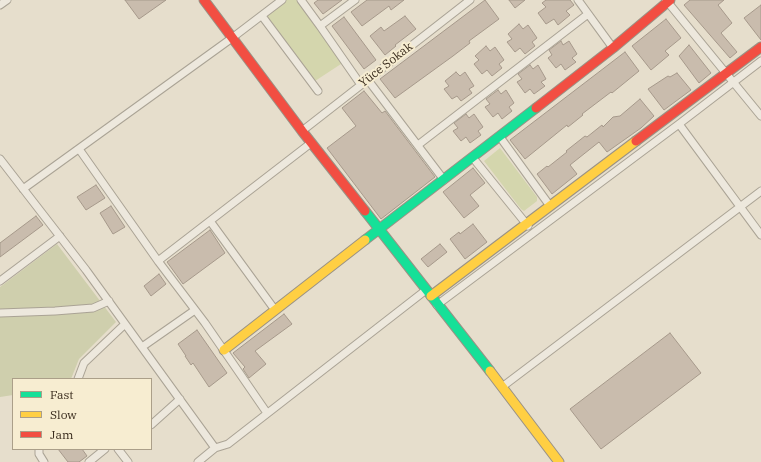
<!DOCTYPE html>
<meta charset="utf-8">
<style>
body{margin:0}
#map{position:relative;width:761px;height:462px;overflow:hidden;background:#e6decc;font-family:"IBM Plex Serif",serif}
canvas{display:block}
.legend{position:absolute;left:12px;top:378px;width:140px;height:72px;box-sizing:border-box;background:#f7edd1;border:1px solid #ab9f89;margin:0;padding:5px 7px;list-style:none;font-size:12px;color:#392b1d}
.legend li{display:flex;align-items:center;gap:8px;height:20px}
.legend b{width:20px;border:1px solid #ab9f89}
</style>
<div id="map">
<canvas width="761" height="462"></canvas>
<ul class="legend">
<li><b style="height:5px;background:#16e098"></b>Fast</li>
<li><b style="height:5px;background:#ffcf43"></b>Slow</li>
<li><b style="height:5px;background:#f24e42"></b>Jam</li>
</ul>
</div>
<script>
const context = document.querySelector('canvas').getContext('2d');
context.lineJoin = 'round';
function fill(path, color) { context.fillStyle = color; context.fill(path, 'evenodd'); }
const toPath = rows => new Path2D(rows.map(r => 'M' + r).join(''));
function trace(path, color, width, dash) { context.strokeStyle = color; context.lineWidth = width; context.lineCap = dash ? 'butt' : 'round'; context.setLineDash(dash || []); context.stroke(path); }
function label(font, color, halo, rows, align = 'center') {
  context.font = font + ' "IBM Plex Serif",serif'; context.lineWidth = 4; context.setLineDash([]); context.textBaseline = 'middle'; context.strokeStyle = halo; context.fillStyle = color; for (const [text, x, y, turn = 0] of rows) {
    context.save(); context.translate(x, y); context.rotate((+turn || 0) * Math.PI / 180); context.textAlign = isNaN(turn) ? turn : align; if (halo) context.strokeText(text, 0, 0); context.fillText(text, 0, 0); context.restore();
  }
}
fill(toPath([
 [285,0,297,0,342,61,341,64,315,81,266,16,267,13],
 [500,148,537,197,537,201,524,211,521,209,484,161]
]), '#d4d6ad');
fill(toPath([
 [57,244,116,322,79,359,71,379,13,379,13,395,0,397,0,287]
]), '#cfcfad');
const building = toPath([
 [125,0,166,0,139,19,125,0],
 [318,0,342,0,323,14,314,3,318,0],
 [367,0,404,0,391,10,389,6,362,26,351,12,367,0],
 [485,0,499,19,469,41,470,43,453,56,395,98,380,79,485,0],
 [509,0,525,0,515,8,509,0],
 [546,0,570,0,574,5,566,11,570,15,558,25,554,19,546,24,538,13,546,7,542,3,546,0],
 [690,0,724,0,718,5,732,23,721,33,737,52,730,58,684,5,690,0],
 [761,5,761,40,744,18,761,5],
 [405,16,416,29,395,45,396,46,385,55,370,36,381,27,384,31,405,16],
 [344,17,376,60,364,69,332,26,344,17],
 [666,19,681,38,665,51,669,55,651,70,632,46,666,19],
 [519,24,523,29,528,25,537,38,532,42,535,46,525,54,520,48,515,52,507,42,512,39,508,34,519,24],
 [561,41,563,45,569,41,577,54,572,58,576,62,565,70,561,64,556,68,548,58,552,55,549,50,561,41],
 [689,45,711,73,699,83,679,56,689,45],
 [486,46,490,51,495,47,504,60,499,64,502,68,492,76,487,70,482,74,474,64,479,60,475,56,486,46],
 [625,52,639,71,612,93,611,92,582,114,583,115,568,127,567,125,525,159,510,140,625,52],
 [530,65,533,69,538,65,546,79,541,82,545,86,534,94,530,89,525,93,517,82,522,79,518,74,530,65],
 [456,72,460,76,465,72,474,86,469,89,472,93,461,101,457,96,452,99,444,89,449,86,445,81,456,72],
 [677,73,691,90,664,110,648,89,668,76,670,77,677,73],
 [498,90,501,94,506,90,514,103,509,107,512,111,502,119,498,113,493,117,485,107,490,104,486,99,498,90],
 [364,91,382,113,385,111,435,177,381,219,327,148,356,126,342,108,364,91],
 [640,99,654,116,641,128,607,152,599,142,570,165,577,174,552,194,537,174,547,166,548,167,567,152,566,151,585,136,587,137,602,125,603,127,613,117,620,116,640,99],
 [466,114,469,118,474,114,483,127,478,131,481,135,470,143,466,137,461,141,453,131,458,128,454,123,466,114],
 [473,168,485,183,470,195,479,206,464,218,443,192,473,168],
 [96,185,105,198,86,210,77,197,96,185],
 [111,206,125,227,113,234,100,213,111,206],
 [36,216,43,225,0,257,0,243,36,216],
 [473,224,487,242,465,259,450,239,459,232,460,234,473,224],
 [210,230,225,253,183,284,167,262,210,230],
 [440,244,447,252,428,267,421,259,440,244],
 [159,274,166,284,151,296,144,286,159,274],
 [284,314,292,324,255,351,266,364,249,378,243,369,245,367,233,353,284,314],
 [197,330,227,373,209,387,193,363,191,365,185,356,186,356,178,344,197,330],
 [670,333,701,373,601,449,570,409,670,333],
 [58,449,82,449,87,456,79,462,68,462,58,449]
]);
fill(building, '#c9bcad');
trace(building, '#a6998b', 1);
const street = toPath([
 [301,0,320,26],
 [355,0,320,26,361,85],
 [578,0,613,48],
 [666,0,761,116],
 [0,5,7,0],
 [262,16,318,91],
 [368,80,444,180],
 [679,124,761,235],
 [302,131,470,0],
 [500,137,550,206],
 [418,145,588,14],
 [79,149,158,261,205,323,267,413],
 [473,158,528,226],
 [0,159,86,270,215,448,198,462],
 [23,189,232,38,282,0],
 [210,221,275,310],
 [158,261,311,143],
 [0,281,60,236],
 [437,305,679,124,761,61],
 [0,313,55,311,93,308,109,301],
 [142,347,195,310],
 [78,379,84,363,125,324],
 [502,387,761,191],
 [151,425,180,399],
 [215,448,228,444,426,290],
 [39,449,39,454,44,462],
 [118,449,128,462],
 [89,462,105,449]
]);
const fast = toPath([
 [365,211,490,371],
 [365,240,536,108]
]);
const slow = toPath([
 [431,296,636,141],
 [224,350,365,240],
 [490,371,559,462]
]);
const jam = toPath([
 [204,0,302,131,365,211],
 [536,108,613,48,670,0],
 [636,141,761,47]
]);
trace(street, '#aaa395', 9);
trace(fast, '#9a9285', 11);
trace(slow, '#9a9285', 11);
trace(jam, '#9a9285', 11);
trace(street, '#ede8dd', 7);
trace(fast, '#16e098', 9);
trace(slow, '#ffcf43', 9);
trace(jam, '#f24e42', 9);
label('12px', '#392b1d', '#f7edd1', [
 ["Yüce Sokak",386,65,-38]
]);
</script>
